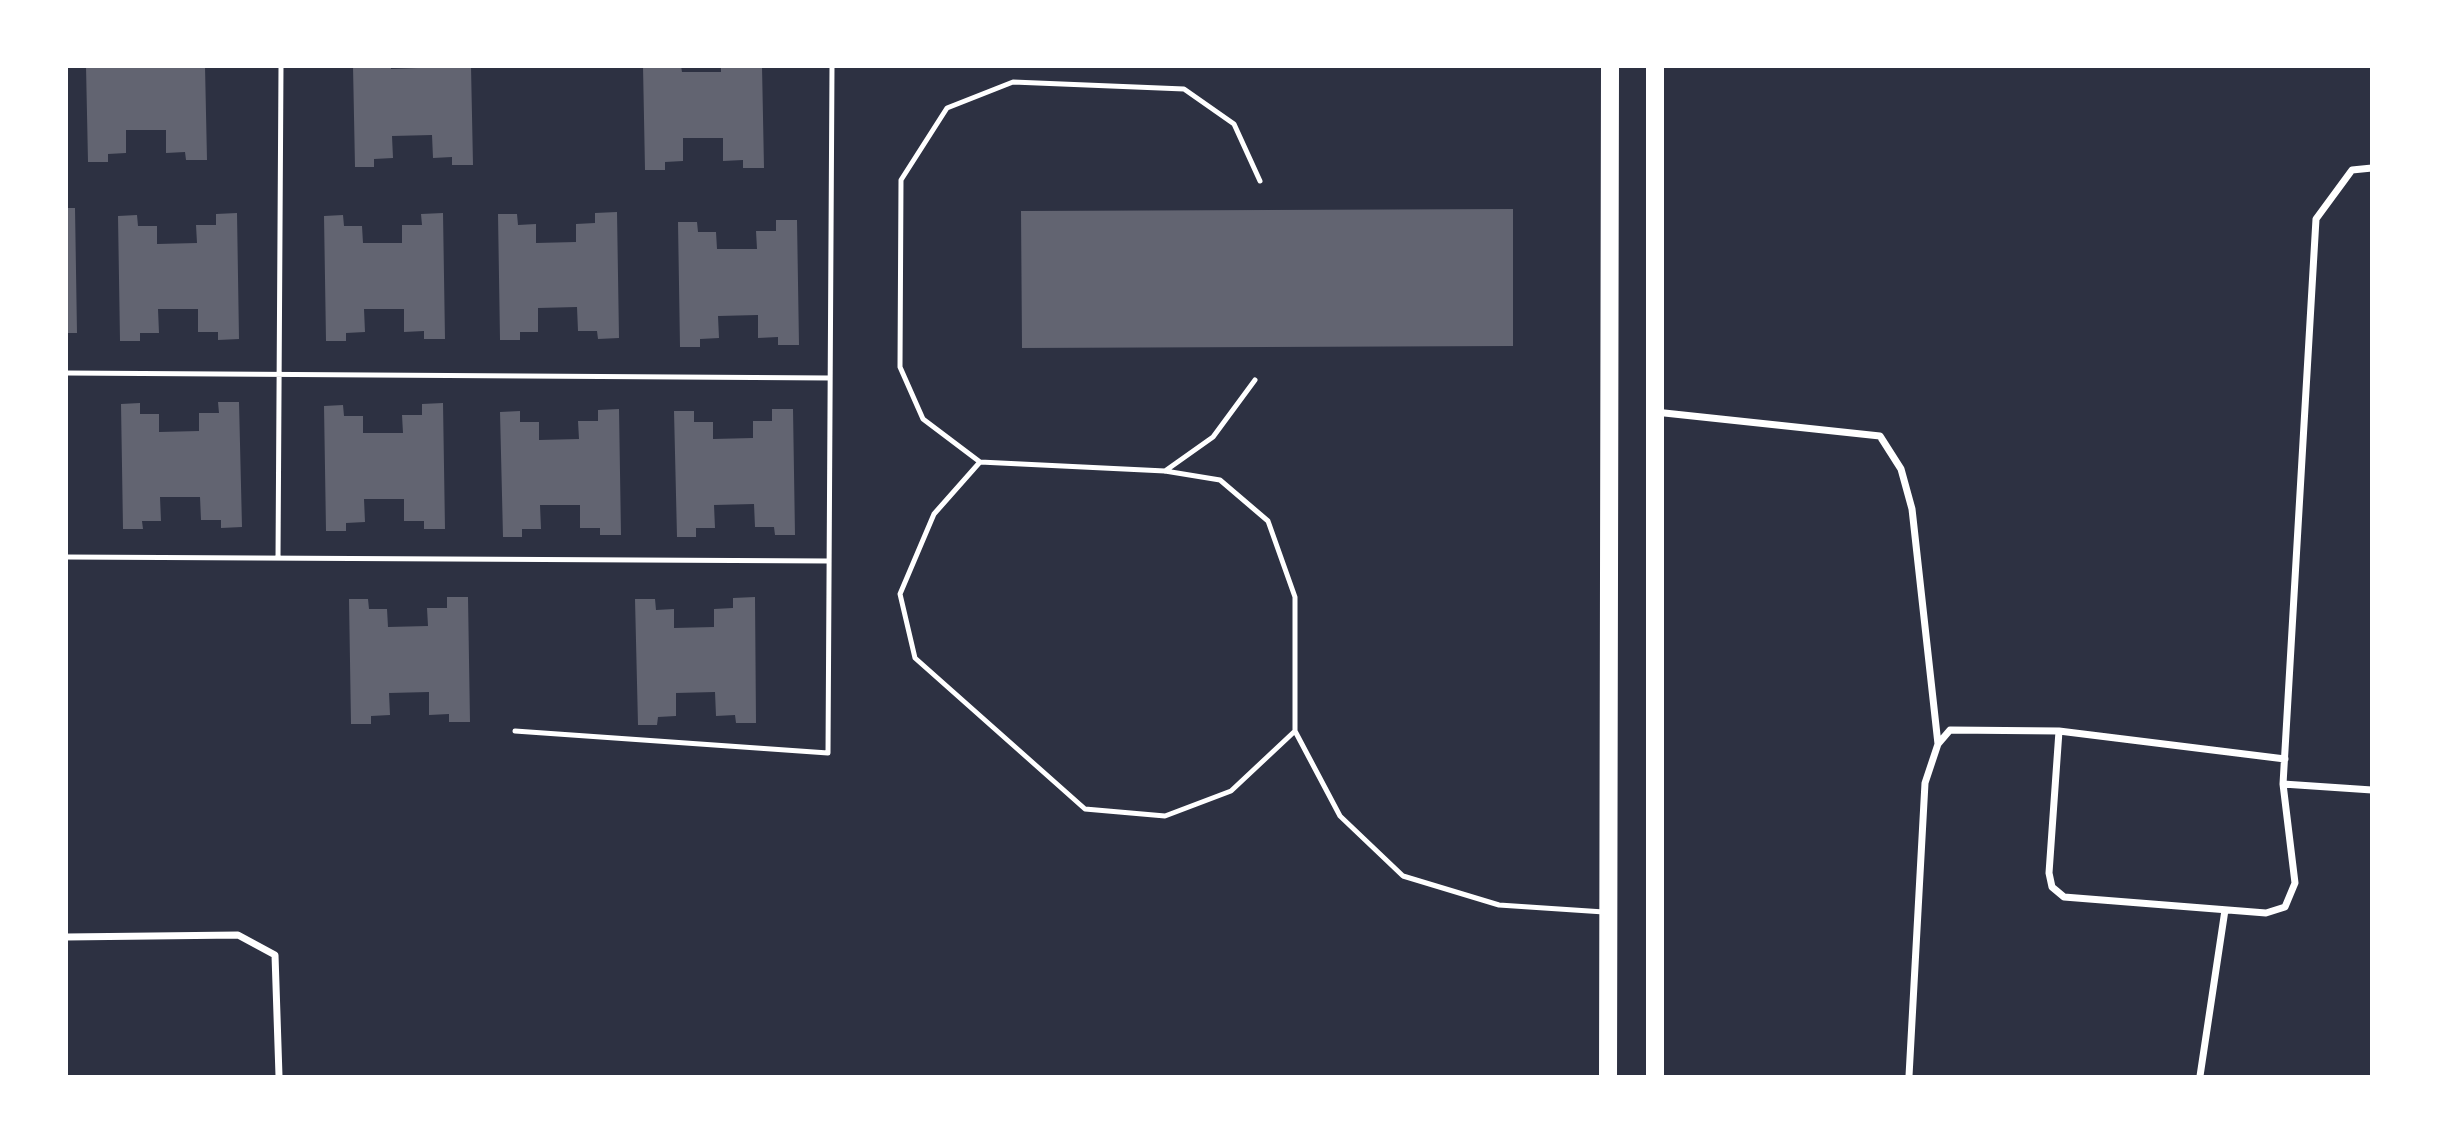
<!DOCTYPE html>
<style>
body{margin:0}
#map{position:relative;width:2438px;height:1143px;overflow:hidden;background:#2d3142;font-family:"Golos Text",sans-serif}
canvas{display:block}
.frame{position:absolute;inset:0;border:68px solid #fff;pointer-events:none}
</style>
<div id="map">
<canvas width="2438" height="1143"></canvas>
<div class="frame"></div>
</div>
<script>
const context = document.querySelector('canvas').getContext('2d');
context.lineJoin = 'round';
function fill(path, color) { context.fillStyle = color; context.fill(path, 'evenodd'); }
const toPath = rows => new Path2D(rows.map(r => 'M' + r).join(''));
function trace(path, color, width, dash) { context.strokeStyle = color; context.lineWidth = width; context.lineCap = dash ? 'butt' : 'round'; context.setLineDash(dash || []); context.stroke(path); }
fill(toPath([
 [86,66,205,66,207,160,186,160,185,152,166,153,166,130,126,130,126,153,108,154,108,162,88,162],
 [353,66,391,66,391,69,471,66,473,165,452,165,452,157,433,158,432,135,392,136,393,158,374,159,374,167,355,167],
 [643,66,681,66,682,72,721,72,721,66,762,66,764,168,743,168,743,160,723,161,723,138,683,138,683,161,665,162,665,170,645,170],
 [66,208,75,208,77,333,66,333],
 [1513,209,1513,346,1022,348,1021,211],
 [617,212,619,338,598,339,597,331,578,331,577,307,538,308,538,332,520,332,520,340,500,340,498,214,517,214,518,225,536,224,536,243,576,242,576,224,595,223,595,213],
 [237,213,239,339,218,340,218,332,198,332,198,309,158,309,159,333,140,333,140,341,120,341,118,216,137,215,138,226,157,226,157,244,197,243,196,225,216,225,216,214],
 [443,213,445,339,424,339,424,331,404,332,404,309,364,309,365,332,346,333,346,341,326,341,324,216,343,215,344,226,362,226,363,243,402,243,402,225,422,225,421,214],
 [776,220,797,220,799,345,778,345,778,337,758,338,758,315,718,316,719,338,700,339,700,347,680,347,678,222,697,222,698,232,716,232,717,249,757,249,756,231,776,231],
 [218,402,239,402,242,527,221,528,221,520,201,520,200,497,160,497,161,521,142,521,143,529,123,529,121,404,140,403,140,414,159,414,159,432,199,431,199,413,219,413],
 [443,403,445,529,424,529,424,521,404,521,404,499,364,499,365,522,346,523,346,531,326,531,324,406,343,405,344,416,363,416,363,433,403,433,402,415,422,415,422,404],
 [619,409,621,535,600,535,600,528,580,528,580,505,540,505,541,529,522,529,522,537,503,537,500,412,520,411,520,422,539,422,539,440,579,439,578,421,598,421,598,410],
 [772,409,793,409,795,535,775,535,774,527,755,527,754,504,714,505,715,528,696,528,696,537,677,537,674,411,694,411,694,422,713,422,713,439,753,438,753,421,772,421],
 [447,597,468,597,470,722,449,722,449,714,429,715,429,692,389,693,390,715,371,716,371,724,351,724,349,599,368,599,369,609,387,609,388,627,428,626,427,608,447,608],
 [755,597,756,723,736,723,735,715,716,716,715,692,676,693,676,716,658,717,657,725,638,725,635,599,655,599,656,610,674,609,674,628,714,627,714,609,733,608,733,598]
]), '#626471');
trace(toPath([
 [1260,181,1234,124,1184,89,1013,82,947,108,901,180,900,367,923,419,980,462,1165,471,1220,480,1268,521,1295,597,1295,731,1340,816,1403,876,1499,905,1604,912],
 [66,373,830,378],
 [980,462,934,514,900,594,915,658,1085,809,1165,816,1231,791,1295,731],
 [1165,471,1213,437,1255,380],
 [66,557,829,561],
 [278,558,281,66],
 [515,731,828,753,832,66]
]), '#fff', 5);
trace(toPath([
 [1655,412,1880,436,1901,469,1912,509,1938,744],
 [2059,731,2049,873,2052,887,2064,897,2266,913,2285,907,2295,883,2283,784,2316,219,2352,170,2372,168],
 [2283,784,2372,790],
 [66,937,238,935,275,955,279,1076],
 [1909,1076,1925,783,1938,744,1950,730,2059,731,2285,759],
 [2200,1076,2225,910]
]), '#fff', 7);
trace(toPath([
 [1655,66,1655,1076],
 [1608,1076,1610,66]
]), '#fff', 18);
</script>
